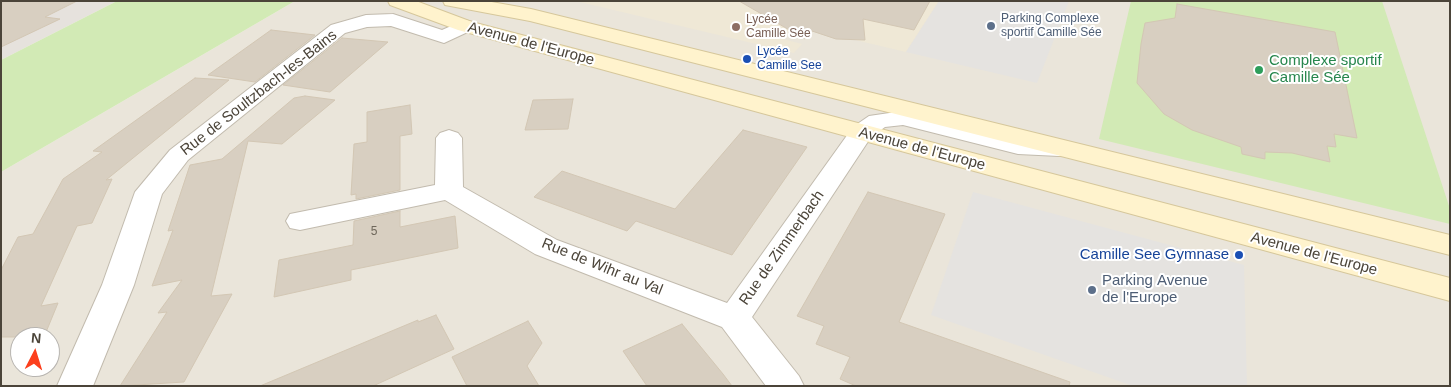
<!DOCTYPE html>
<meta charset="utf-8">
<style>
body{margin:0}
#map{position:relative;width:1451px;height:387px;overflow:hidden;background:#f6f3ec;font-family:Arial,sans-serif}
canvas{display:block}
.frame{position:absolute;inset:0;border:2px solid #4b4439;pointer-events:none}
.north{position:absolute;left:10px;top:327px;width:50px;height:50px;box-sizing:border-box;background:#fff;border:1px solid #b7b4b0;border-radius:50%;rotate:5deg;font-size:14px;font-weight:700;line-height:20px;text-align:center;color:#4b4439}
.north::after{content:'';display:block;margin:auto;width:18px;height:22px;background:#fc3f1d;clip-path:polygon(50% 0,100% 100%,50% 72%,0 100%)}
</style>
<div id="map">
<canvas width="1451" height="387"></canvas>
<div class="frame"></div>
<div class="north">N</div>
</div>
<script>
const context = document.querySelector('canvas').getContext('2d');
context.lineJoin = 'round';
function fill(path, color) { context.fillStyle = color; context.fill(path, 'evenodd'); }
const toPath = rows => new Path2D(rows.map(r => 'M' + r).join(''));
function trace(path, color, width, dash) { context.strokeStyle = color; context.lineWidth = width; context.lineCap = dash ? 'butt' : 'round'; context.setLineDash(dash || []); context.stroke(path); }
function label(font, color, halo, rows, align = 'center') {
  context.font = font + ' Arial,sans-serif'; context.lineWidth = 4; context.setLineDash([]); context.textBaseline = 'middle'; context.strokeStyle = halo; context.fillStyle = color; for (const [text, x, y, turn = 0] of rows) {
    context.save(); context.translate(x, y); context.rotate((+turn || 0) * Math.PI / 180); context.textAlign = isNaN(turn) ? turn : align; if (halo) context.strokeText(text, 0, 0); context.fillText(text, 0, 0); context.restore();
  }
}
fill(toPath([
 [295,1,1450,1,1450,386,1,386,1,172],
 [20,337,50,337,50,367,20,367]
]), '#eae5da');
fill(toPath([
 [1,1,117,1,1,60]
]), '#e6e2dd');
fill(toPath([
 [939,1,906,52,855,40,842,39,840,25,811,25,812,32,787,25,791,29,783,39,802,44,794,53,580,2]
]), '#efe8d6');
fill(toPath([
 [117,1,295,1,1,172,1,60],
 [1131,1,1382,1,1450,209,1450,224,1099,139]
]), '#d2eab5');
fill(toPath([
 [939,1,1069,1,1037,83,906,52],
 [973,192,1244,265,1247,386,1133,386,931,315]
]), '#e5e3e0');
const building = toPath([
 [1,1,77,1,45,17,60,19,1,47,1,1],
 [739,1,930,1,914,30,863,19,865,40,836,39,812,31,805,39,739,1],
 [1177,4,1335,32,1357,138,1334,134,1336,147,1327,146,1330,162,1292,153,1265,152,1265,159,1242,154,1241,147,1192,130,1164,114,1137,83,1141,44,1145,23,1175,18,1177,4],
 [271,30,315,35,255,82,208,75,271,30],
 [342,38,388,42,330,92,283,85,342,38],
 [195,78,229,80,106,180,112,179,92,223,77,226,41,306,58,303,44,337,1,337,1,270,18,237,33,234,63,179,102,152,93,151,195,78],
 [305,96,335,100,282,144,248,141,211,296,232,294,184,382,120,386,167,312,158,313,182,280,152,286,173,230,168,231,190,165,222,159,294,98,305,96],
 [573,99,568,129,525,130,533,100,573,99],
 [410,105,412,134,400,136,400,190,356,199,356,194,351,195,354,144,367,142,367,112,410,105],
 [743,130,807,147,732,255,636,221,627,231,534,197,562,171,675,209,743,130],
 [868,192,945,214,899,322,1070,382,1069,386,856,386,840,379,850,357,816,344,824,326,797,316,868,192],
 [400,211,400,227,455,216,458,248,351,270,351,280,274,297,279,260,353,245,354,221,400,211],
 [436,315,454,349,373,386,260,386,418,320,418,322,436,315],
 [528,321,542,343,527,366,539,386,467,386,452,357,528,321],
 [682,324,723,374,732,386,647,386,623,351,682,324]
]);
fill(building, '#d8cfc1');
trace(building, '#d3c7b4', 1);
const minor = toPath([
 [393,14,442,30,465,20,472,22,475,26,472,30,444,43,391,26,367,27,345,33,188,160,162,194,134,285,93,386,57,386,102,285,135,192,170,150,331,25,366,15,393,14],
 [903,111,1018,138,1059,140,1068,143,1072,148,1068,153,1059,156,1018,154,903,125,885,127,871,137,752,317,799,376,804,386,766,386,722,327,535,254,445,200,300,230,290,228,286,221,290,214,435,185,436,138,440,133,449,130,458,133,462,138,463,187,557,240,727,303,853,127,869,116,903,111]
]);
const secondary = toPath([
 [388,1,416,1,472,22,1450,278,1450,301,458,30,390,5,388,1],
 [443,1,486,1,531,9,1450,235,1450,255,530,21,445,5,443,1]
]);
trace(minor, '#c2bbae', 2);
trace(secondary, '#d6c79b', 2);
fill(minor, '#fff');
fill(secondary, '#fff3cd');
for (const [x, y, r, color] of [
 [991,26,5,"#5c6f8a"],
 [736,27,5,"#8d6e63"],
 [747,59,5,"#1a4fb4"],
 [1259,70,5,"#2e9e5b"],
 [1239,255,5,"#1a4fb4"],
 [1092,290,5,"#5c6f8a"]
]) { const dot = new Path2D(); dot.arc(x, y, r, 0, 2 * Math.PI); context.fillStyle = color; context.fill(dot); trace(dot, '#fff', 2); }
label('12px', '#4e5e75', '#fff', [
 ["Parking Complexe",1001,19],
 ["sportif Camille Sée",1001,33]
], 'left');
label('12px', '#785e54', '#fff', [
 ["Lycée",746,20],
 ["Camille Sée",746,34]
], 'left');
label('12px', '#164399', '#fff', [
 ["Lycée",757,52],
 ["Camille See",757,66]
], 'left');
label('12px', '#6e675b', null, [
 ["5",374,232]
]);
label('15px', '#4b4439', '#fff', [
 ["Avenue de l'Europe",531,44,15],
 ["Rue de Soultzbach-les-Bains",259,93,-38],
 ["Avenue de l'Europe",922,149,15],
 ["Rue de Zimmerbach",782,248,-55],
 ["Avenue de l'Europe",1314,254,15],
 ["Rue de Wihr au Val",602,267,22]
]);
label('15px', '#27864d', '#fff', [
 ["Complexe sportif",1269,61],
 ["Camille Sée",1269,78]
], 'left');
label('15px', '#164399', '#fff', [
 ["Camille See Gymnase",1229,255]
], 'right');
label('15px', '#4e5e75', '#fff', [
 ["Parking Avenue",1102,281],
 ["de l'Europe",1102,298]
], 'left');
</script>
